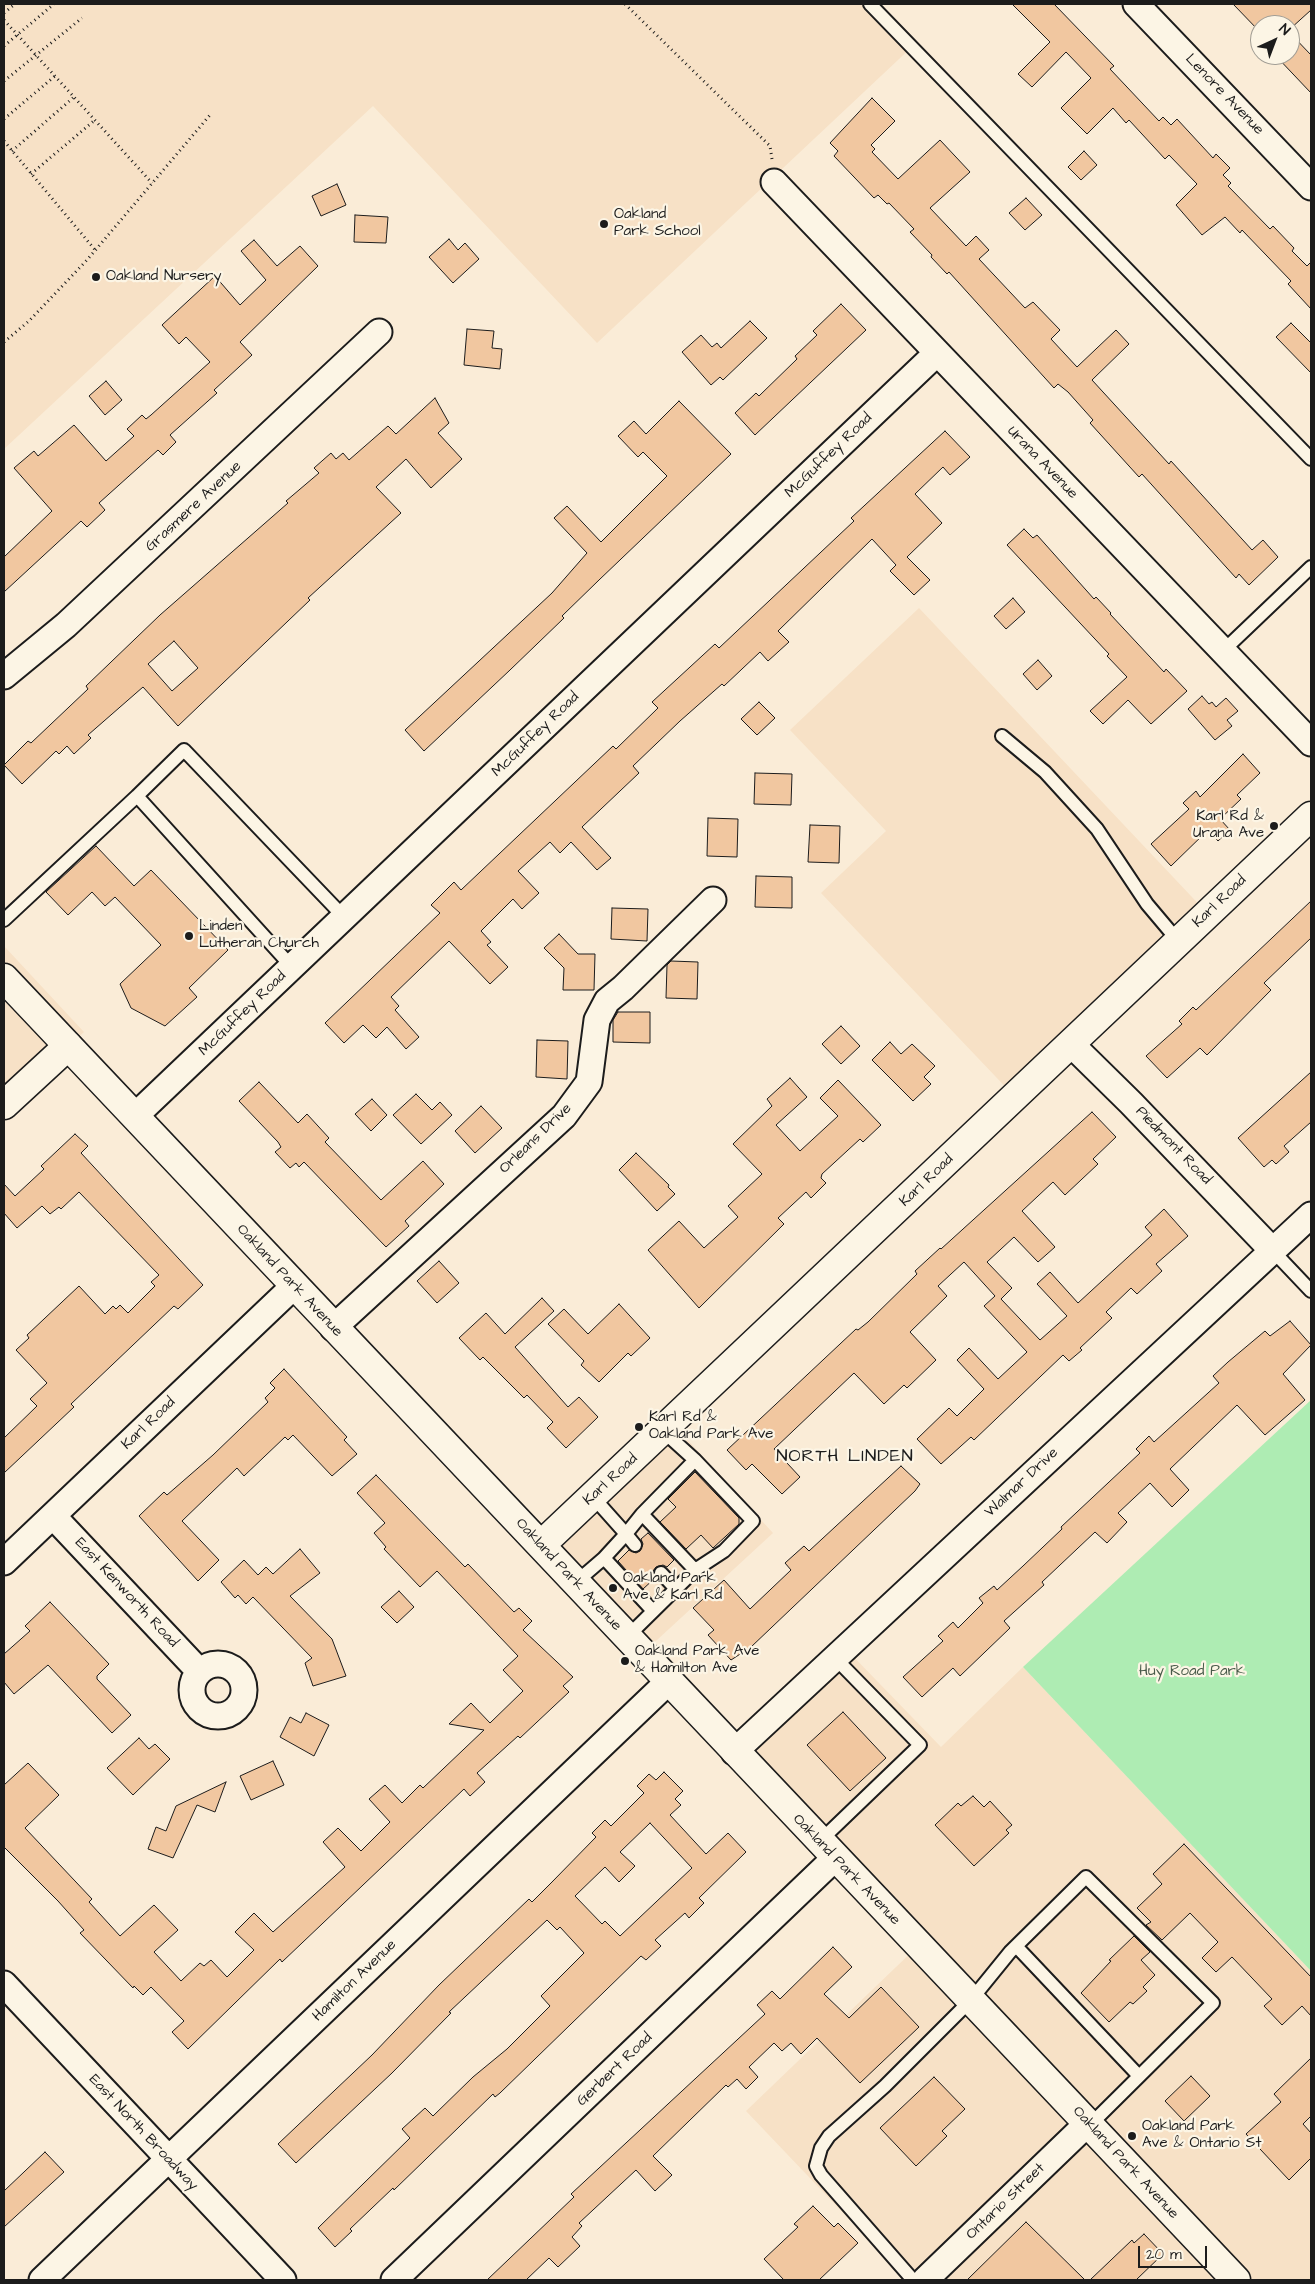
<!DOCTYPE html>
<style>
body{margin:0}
#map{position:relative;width:1315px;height:2284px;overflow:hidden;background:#faecd7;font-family:"Architects Daughter",sans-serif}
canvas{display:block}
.frame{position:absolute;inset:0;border:5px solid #1c1c1c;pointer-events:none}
.north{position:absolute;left:1250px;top:15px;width:50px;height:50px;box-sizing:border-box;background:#fcf5e5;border:1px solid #a29e95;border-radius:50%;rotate:43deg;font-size:14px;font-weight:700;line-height:20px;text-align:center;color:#1c1c1c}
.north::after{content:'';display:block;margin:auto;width:18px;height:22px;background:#1c1c1c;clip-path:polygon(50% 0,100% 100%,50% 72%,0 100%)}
.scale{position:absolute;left:1138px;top:2246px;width:69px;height:22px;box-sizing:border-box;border:2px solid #1c1c1c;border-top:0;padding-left:6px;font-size:15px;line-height:18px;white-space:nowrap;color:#1c1c1c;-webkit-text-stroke:4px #fcf5e5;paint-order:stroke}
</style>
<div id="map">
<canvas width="1315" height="2284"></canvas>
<div class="frame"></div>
<div class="north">N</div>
<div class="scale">20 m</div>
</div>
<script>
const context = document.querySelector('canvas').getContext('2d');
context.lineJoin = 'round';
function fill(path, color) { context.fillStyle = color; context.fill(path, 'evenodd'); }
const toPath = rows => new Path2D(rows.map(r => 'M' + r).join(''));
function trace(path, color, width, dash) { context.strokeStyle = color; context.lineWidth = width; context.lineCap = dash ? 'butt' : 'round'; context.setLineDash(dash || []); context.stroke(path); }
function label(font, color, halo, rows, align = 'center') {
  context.font = font + ' "Architects Daughter",sans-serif'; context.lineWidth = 4.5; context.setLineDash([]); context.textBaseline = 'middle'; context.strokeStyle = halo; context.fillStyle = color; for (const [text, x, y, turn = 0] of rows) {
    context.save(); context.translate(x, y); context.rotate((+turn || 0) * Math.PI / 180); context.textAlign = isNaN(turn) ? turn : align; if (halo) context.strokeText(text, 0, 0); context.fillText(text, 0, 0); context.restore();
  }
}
fill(toPath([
 [4,4,877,4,915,44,597,343,373,106,4,449],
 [919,608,1208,914,1015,1097,821,893,886,831,790,730],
 [4,946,84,1032,4,1107],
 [672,1423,773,1533,644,1652,543,1542],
 [846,1649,941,1747,1023,1667,1311,1971,1311,2280,907,2280,746,2111,920,1944,736,1749]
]), '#f7e1c6');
fill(toPath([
 [1311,1400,1311,1971,1023,1667]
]), '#aeecb3');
const building = toPath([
 [1012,4,1054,4,1114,66,1110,69,1159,121,1163,117,1171,125,1177,119,1213,158,1216,154,1230,168,1223,175,1231,183,1228,186,1270,229,1273,226,1294,248,1292,251,1307,266,1311,262,1311,309,1288,284,1291,281,1242,230,1240,233,1225,217,1202,235,1176,205,1197,184,1169,155,1165,159,1129,120,1126,123,1113,108,1087,134,1061,108,1091,78,1066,52,1032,87,1018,74,1050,42,1012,4],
 [1233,4,1311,4,1311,10,1290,29,1290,25,1260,25,1260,32,1233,4],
 [1290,33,1311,55,1311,93,1275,55,1290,55,1290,33],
 [872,98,895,121,871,145,875,149,872,152,898,179,940,140,970,172,930,208,966,246,976,236,989,250,979,259,1025,308,1033,302,1060,330,1051,339,1077,367,1116,330,1129,344,1092,380,1169,464,1171,461,1252,550,1263,540,1278,557,1249,585,1239,574,1236,578,1142,474,1139,477,1090,423,1093,420,1068,392,1058,384,1054,388,949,272,947,274,931,257,932,255,910,232,914,229,889,203,887,204,878,195,874,198,834,156,838,151,830,143,872,98],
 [1084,151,1097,165,1081,180,1068,167,1084,151],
 [337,184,346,205,321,216,312,196,337,184],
 [1026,198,1042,215,1025,230,1009,213,1026,198],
 [355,215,388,217,386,243,354,242,355,215],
 [449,239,458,250,465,243,479,259,453,283,429,257,449,239],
 [254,240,277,266,300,246,318,266,240,342,252,355,214,390,217,393,170,435,176,442,163,455,158,450,99,503,105,510,87,527,81,521,4,592,4,557,52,511,14,468,34,451,38,456,74,425,106,461,134,436,127,429,142,415,146,419,151,415,210,362,186,337,179,344,162,325,215,276,240,305,266,280,241,251,254,240],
 [841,304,866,330,755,435,735,413,756,393,759,396,797,359,795,356,817,335,813,331,841,304],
 [750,321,767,338,723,380,720,377,711,385,682,352,701,335,712,347,717,343,721,348,750,321],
 [1291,323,1311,343,1311,373,1276,337,1291,323],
 [467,329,494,331,492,348,502,349,500,369,464,365,467,329],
 [106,381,122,400,105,415,89,396,106,381],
 [435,398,449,423,438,433,462,459,431,488,406,459,376,487,401,513,308,598,310,600,178,726,143,687,88,735,91,738,74,754,67,746,59,754,56,751,22,784,4,765,28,741,31,743,88,689,86,686,160,615,288,503,286,501,319,473,314,468,331,453,336,459,343,453,349,460,388,426,396,434,435,398],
 [174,641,198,668,172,691,148,664,174,641],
 [679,401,731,454,599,580,562,616,564,618,510,670,424,751,405,730,552,593,587,553,554,518,567,506,601,542,667,476,643,452,638,457,618,436,634,421,646,434,679,401],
 [945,431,970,457,950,475,943,467,915,494,942,523,907,557,930,580,914,595,890,571,896,565,872,539,778,631,789,642,768,661,760,652,724,686,722,684,680,721,633,766,639,773,582,827,611,858,597,870,571,842,560,853,550,842,518,871,539,893,522,909,513,899,481,931,491,942,487,945,508,967,490,984,449,941,391,997,399,1006,395,1010,419,1037,406,1049,387,1027,376,1038,363,1025,344,1043,325,1023,440,913,431,905,454,882,461,890,613,746,616,749,658,708,652,702,715,644,719,648,854,521,851,518,945,431],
 [1024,529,1033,538,1037,535,1094,599,1096,597,1111,613,1110,614,1164,672,1166,669,1187,691,1151,724,1128,700,1103,724,1090,711,1127,677,1107,656,1109,654,1007,545,1024,529],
 [1013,598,1025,612,1006,629,994,616,1013,598],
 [1038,660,1052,676,1037,690,1023,674,1038,660],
 [1202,696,1209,704,1212,702,1216,707,1226,698,1238,711,1227,720,1232,726,1215,740,1188,709,1202,696],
 [759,702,775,718,757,735,741,719,759,702],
 [1243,754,1260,773,1237,795,1241,799,1220,819,1230,830,1218,841,1208,830,1171,866,1151,844,1189,809,1183,803,1196,791,1200,797,1243,754],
 [755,773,792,774,791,805,754,804,755,773],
 [708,818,738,819,737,857,707,856,708,818],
 [810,825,840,826,839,863,808,862,810,825],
 [96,846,134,886,151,870,228,950,189,988,197,997,165,1026,131,1008,120,984,161,945,115,897,105,906,92,892,68,915,46,892,96,846],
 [756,876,792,877,792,908,755,907,756,876],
 [1311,901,1311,938,1264,983,1271,990,1207,1055,1200,1048,1167,1078,1146,1056,1182,1024,1179,1021,1193,1007,1196,1010,1311,901],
 [612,908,648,909,647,941,611,939,612,908],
 [559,934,578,954,595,954,594,990,563,990,564,968,544,948,559,934],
 [671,961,698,962,697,999,666,998,667,965,671,961],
 [618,1012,650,1012,650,1043,613,1042,613,1020,618,1012],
 [841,1026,860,1046,841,1064,822,1044,841,1026],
 [537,1040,568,1041,567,1079,536,1077,537,1040],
 [890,1042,901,1054,912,1044,935,1066,924,1077,931,1084,913,1101,872,1060,890,1042],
 [1311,1072,1311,1122,1284,1146,1289,1152,1276,1164,1272,1160,1264,1167,1238,1138,1311,1072],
 [790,1078,807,1097,776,1125,800,1151,838,1116,820,1098,838,1080,881,1125,863,1142,860,1139,822,1174,821,1178,826,1183,811,1198,806,1192,778,1218,784,1224,699,1308,648,1250,679,1221,704,1248,738,1217,728,1206,762,1174,733,1144,772,1106,767,1099,790,1078],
 [259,1082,298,1123,307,1114,329,1138,325,1142,381,1200,423,1161,444,1184,405,1221,409,1226,386,1247,304,1162,299,1167,296,1163,290,1168,275,1152,281,1147,278,1142,239,1101,259,1082],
 [416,1094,432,1110,440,1102,452,1115,421,1144,393,1115,416,1094],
 [372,1099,387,1115,371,1131,355,1114,372,1099],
 [481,1106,502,1128,475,1153,455,1131,481,1106],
 [1092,1112,1116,1137,1093,1159,1098,1164,1065,1195,1053,1182,1022,1211,1055,1247,1038,1262,1014,1237,987,1262,1012,1288,1001,1299,1040,1340,1067,1316,1037,1284,1050,1272,1078,1303,1152,1235,1145,1227,1164,1209,1188,1236,1156,1264,1162,1271,1137,1294,1131,1288,1106,1312,1112,1318,1080,1348,1082,1350,1069,1361,1063,1355,974,1440,971,1437,941,1464,917,1439,949,1408,957,1416,984,1389,957,1360,969,1348,998,1379,1027,1352,984,1306,995,1296,964,1262,938,1286,947,1296,910,1332,936,1360,907,1388,904,1385,884,1404,854,1373,774,1449,800,1477,782,1494,752,1464,746,1470,727,1450,856,1329,858,1330,868,1322,917,1274,915,1271,940,1248,941,1249,1092,1112],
 [75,1134,88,1146,81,1153,203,1285,178,1309,174,1306,71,1404,74,1407,4,1473,4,1438,37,1406,30,1399,47,1383,16,1350,29,1338,27,1335,79,1286,105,1314,113,1306,116,1309,120,1305,128,1313,155,1286,151,1282,159,1275,79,1192,61,1209,59,1207,50,1214,42,1206,17,1228,4,1213,4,1184,15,1196,44,1169,41,1166,75,1134],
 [636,1153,669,1185,668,1187,675,1194,657,1211,619,1170,636,1153],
 [439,1261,459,1283,437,1303,417,1281,439,1261],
 [542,1298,554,1311,515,1347,568,1407,579,1397,598,1417,566,1448,547,1428,553,1422,527,1395,524,1398,483,1357,480,1360,459,1338,486,1313,505,1334,542,1298],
 [619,1304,650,1338,631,1356,628,1353,599,1382,581,1365,584,1361,548,1324,564,1309,588,1334,619,1304],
 [1290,1321,1311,1345,1283,1374,1305,1400,1265,1435,1237,1405,1170,1469,1189,1490,1172,1507,1150,1483,1118,1513,1127,1522,1107,1543,1095,1532,1042,1582,1044,1585,1004,1621,1010,1628,960,1676,953,1668,922,1697,903,1677,943,1641,938,1636,953,1622,958,1628,983,1603,979,1598,994,1586,997,1590,1023,1566,1062,1529,1061,1527,1140,1453,1136,1449,1149,1436,1154,1442,1219,1383,1213,1376,1228,1362,1265,1331,1270,1336,1290,1321],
 [284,1369,347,1437,344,1440,357,1454,332,1476,293,1435,288,1440,285,1437,244,1476,237,1468,182,1521,219,1560,198,1581,139,1516,164,1492,167,1495,213,1455,268,1402,265,1398,275,1388,270,1383,284,1369],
 [901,1466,920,1484,915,1491,751,1647,731,1660,708,1635,714,1630,693,1608,724,1580,750,1609,791,1570,785,1563,804,1546,809,1551,901,1466],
 [695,1472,739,1518,739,1524,713,1548,701,1535,686,1549,660,1522,676,1507,668,1499,695,1472],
 [376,1475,465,1567,468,1564,514,1612,519,1608,532,1621,523,1630,573,1677,563,1686,569,1692,520,1738,518,1736,477,1773,485,1782,470,1796,464,1789,282,1962,280,1959,188,2049,172,2032,184,2021,151,1987,143,1995,134,1986,133,1988,80,1933,84,1930,58,1901,4,1847,4,1785,28,1763,59,1795,25,1828,92,1899,89,1902,120,1936,154,1905,178,1930,154,1952,181,1981,200,1963,204,1966,211,1960,227,1977,254,1950,235,1932,254,1913,273,1932,345,1867,323,1842,338,1828,361,1851,390,1822,369,1799,385,1785,402,1803,420,1785,423,1788,484,1730,449,1724,471,1703,490,1723,523,1691,503,1670,518,1656,437,1571,420,1587,384,1549,386,1547,374,1533,385,1523,357,1493,376,1475],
 [648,1533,674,1560,667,1567,663,1565,656,1567,653,1571,655,1578,643,1589,618,1561,629,1550,636,1553,640,1551,643,1544,641,1539,648,1533],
 [300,1549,320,1573,290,1596,332,1639,346,1676,313,1686,305,1663,312,1658,253,1597,246,1604,238,1595,235,1598,221,1582,244,1560,258,1575,266,1567,273,1574,300,1549],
 [399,1591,414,1607,397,1623,381,1607,399,1591],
 [50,1602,109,1664,97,1676,97,1679,131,1715,112,1733,48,1665,14,1694,4,1682,4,1654,30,1631,25,1626,50,1602],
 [843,1712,886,1758,850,1791,807,1745,843,1712],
 [306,1713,329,1725,314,1756,280,1737,290,1717,301,1723,306,1713],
 [139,1738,149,1749,155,1744,170,1759,133,1795,107,1768,139,1738],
 [273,1761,284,1785,251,1800,240,1776,273,1761],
 [664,1772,683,1791,675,1799,681,1805,670,1815,706,1854,728,1833,746,1852,699,1898,704,1903,689,1918,685,1913,655,1940,661,1946,646,1960,641,1956,500,2093,495,2097,493,2094,394,2190,393,2188,350,2229,352,2231,335,2247,318,2228,410,2138,402,2129,425,2108,433,2116,473,2077,507,2049,550,2006,541,1996,584,1953,560,1927,557,1930,547,1920,449,2012,451,2013,392,2073,296,2163,278,2144,372,2055,439,1985,529,1899,532,1902,552,1882,596,1837,592,1833,605,1820,611,1826,644,1793,637,1786,649,1774,656,1780,664,1772],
 [650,1823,692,1868,620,1936,605,1921,602,1924,575,1896,605,1867,619,1882,635,1866,620,1852,650,1823],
 [226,1782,215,1812,197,1805,173,1858,148,1849,156,1827,166,1831,176,1806,226,1782],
 [973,1796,984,1807,990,1801,1012,1825,1006,1830,1009,1833,974,1866,935,1825,958,1803,961,1806,973,1796],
 [1184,1844,1311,1977,1311,2016,1302,2006,1282,2025,1264,2006,1272,1999,1232,1957,1216,1972,1202,1958,1218,1942,1190,1913,1162,1940,1146,1925,1151,1922,1137,1908,1162,1884,1153,1874,1184,1844],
 [1134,1936,1150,1952,1141,1960,1155,1975,1143,1987,1147,1991,1133,2004,1130,2002,1109,2022,1081,1993,1111,1961,1109,1960,1134,1936],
 [833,1947,852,1967,824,1994,849,2018,881,1987,919,2027,860,2083,817,2038,801,2054,791,2043,782,2051,774,2043,749,2067,758,2077,746,2089,737,2079,728,2087,726,2085,653,2156,672,2175,655,2191,636,2170,579,2223,582,2226,572,2237,580,2246,558,2267,549,2258,526,2280,487,2280,574,2197,571,2194,765,2014,757,2005,772,1991,780,1999,833,1947],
 [1311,2058,1311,2116,1303,2124,1311,2133,1311,2158,1289,2180,1246,2134,1281,2102,1274,2094,1311,2058],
 [1191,2076,1210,2096,1184,2121,1165,2101,1191,2076],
 [934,2077,965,2109,942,2131,947,2136,916,2166,880,2128,934,2077],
 [45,2152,64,2172,4,2227,4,2191,45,2152],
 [813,2206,834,2227,838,2223,858,2243,819,2280,784,2280,764,2259,798,2227,794,2224,813,2206],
 [1026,2222,1085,2280,967,2280,1026,2222],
 [1144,2234,1163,2254,1136,2280,1090,2280,1132,2240,1134,2243,1144,2234]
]);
fill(building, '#f1c7a0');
trace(building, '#1c1c1c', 1);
const service = toPath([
 [870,4,1311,459],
 [1223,651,1311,567],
 [1002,736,1045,772,1097,829,1147,904,1179,942],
 [4,920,137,796],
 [292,967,137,796,184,750,344,917],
 [1273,1251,1311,1291],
 [695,1460,753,1521,724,1551,695,1570],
 [593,1497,626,1534,642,1514,695,1460,663,1431],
 [635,1545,626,1534,604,1558,653,1611],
 [661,1573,676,1589],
 [575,1583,604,1558],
 [626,1638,695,1570,642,1514],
 [819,1842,920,1745,835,1658],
 [1016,1946,1139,2076],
 [913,2280,821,2175,816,2166,821,2148,829,2136,885,2086,971,2000,1010,1952,1086,1877,1213,2003,1090,2125]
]);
const minor = toPath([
 [1136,4,1311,187],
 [774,182,1311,743],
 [4,676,66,625,379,332],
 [1071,1044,1131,1103,1273,1251],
 [135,1116,937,353],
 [333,1328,564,1116,589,1082,597,1020,607,1001,623,988,713,900],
 [53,1516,199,1671],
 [4,1562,294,1286],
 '192 1690a26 26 0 1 1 52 0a26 26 0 1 1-52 0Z',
 [734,1752,1311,1215],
 [4,1984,283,2280],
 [42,2280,668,1682],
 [394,2280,835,1858],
 [925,2280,1088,2123]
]);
const tertiary = toPath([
 [4,1105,68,1046]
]);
const secondary = toPath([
 [4,978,1236,2280],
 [541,1545,1311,816]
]);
trace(service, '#1c1c1c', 16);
trace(minor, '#1c1c1c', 29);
trace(tertiary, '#1c1c1c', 31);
trace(secondary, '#1c1c1c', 31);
trace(toPath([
 [625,4,770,146,772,159],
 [4,13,15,4],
 [4,20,152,183],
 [4,46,54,4],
 [4,81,82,18],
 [4,119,55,76],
 [4,141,96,251],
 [12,151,74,97],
 [31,174,95,120],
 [4,342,29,321,87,260,210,115]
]), '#1c1c1c', 3, [1, 4]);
trace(service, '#fcf5e5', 12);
trace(minor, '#fcf5e5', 25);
trace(tertiary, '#fcf5e5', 28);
trace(secondary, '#fcf5e5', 28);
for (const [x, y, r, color] of [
 [604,224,5,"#1c1c1c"],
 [96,277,5,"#1c1c1c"],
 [1274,826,5,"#1c1c1c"],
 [189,936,5,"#1c1c1c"],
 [639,1427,5,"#1c1c1c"],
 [613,1588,5,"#1c1c1c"],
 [625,1661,5,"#1c1c1c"],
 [1132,2136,5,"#1c1c1c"]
]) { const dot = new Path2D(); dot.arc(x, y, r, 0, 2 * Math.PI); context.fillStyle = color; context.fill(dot); trace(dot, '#fcf5e5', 2); }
label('15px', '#1c1c1c', '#fcf5e5', [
 ["Lenore Avenue",1224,95,46],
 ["McGuffey Road",829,456,-44],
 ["Urana Avenue",1042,463,46],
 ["Grasmere Avenue",194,507,-43],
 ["McGuffey Road",536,735,-44],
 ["Karl Road",1220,902,-44],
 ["McGuffey Road",243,1014,-44],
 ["Orleans Drive",536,1139,-44],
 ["Piedmont Road",1173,1146,46],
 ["Karl Road",927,1181,-44],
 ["Oakland Park Avenue",289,1281,47],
 ["Karl Road",149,1424,-44],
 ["Karl Road",611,1480,-43],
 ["Walmar Drive",1022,1483,-43],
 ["Oakland Park Avenue",568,1575,47],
 ["East Kenworth Road",126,1593,47],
 ["Oakland Park Avenue",846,1870,46],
 ["Hamilton Avenue",355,1981,-44],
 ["Gerbert Road",615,2070,-44],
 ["East North Broadway",143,2133,47],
 ["Oakland Park Avenue",1125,2163,47],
 ["Ontario Street",1006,2202,-44]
]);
label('15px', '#1c1c1c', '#fcf5e5', [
 ["Oakland",614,215],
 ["Park School",614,232],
 ["Oakland Nursery",106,277],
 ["Karl Rd &",1264,817,"right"],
 ["Urana Ave",1264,834,"right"],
 ["Linden",199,927],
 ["Lutheran Church",199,944],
 ["Karl Rd &",649,1418],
 ["Oakland Park Ave",649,1435],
 ["Oakland Park",623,1579],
 ["Ave & Karl Rd",623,1596],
 ["Oakland Park Ave",635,1652],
 ["& Hamilton Ave",635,1669],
 ["Oakland Park",1142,2127],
 ["Ave & Ontario St",1142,2144]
], 'left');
label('15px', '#485a49', '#fcf5e5', [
 ["Huy Road Park",1192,1672]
]);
context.letterSpacing = '1px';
label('18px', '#1c1c1c', '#fcf5e5', [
 ["NORTH LINDEN",845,1457]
]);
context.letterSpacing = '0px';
</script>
